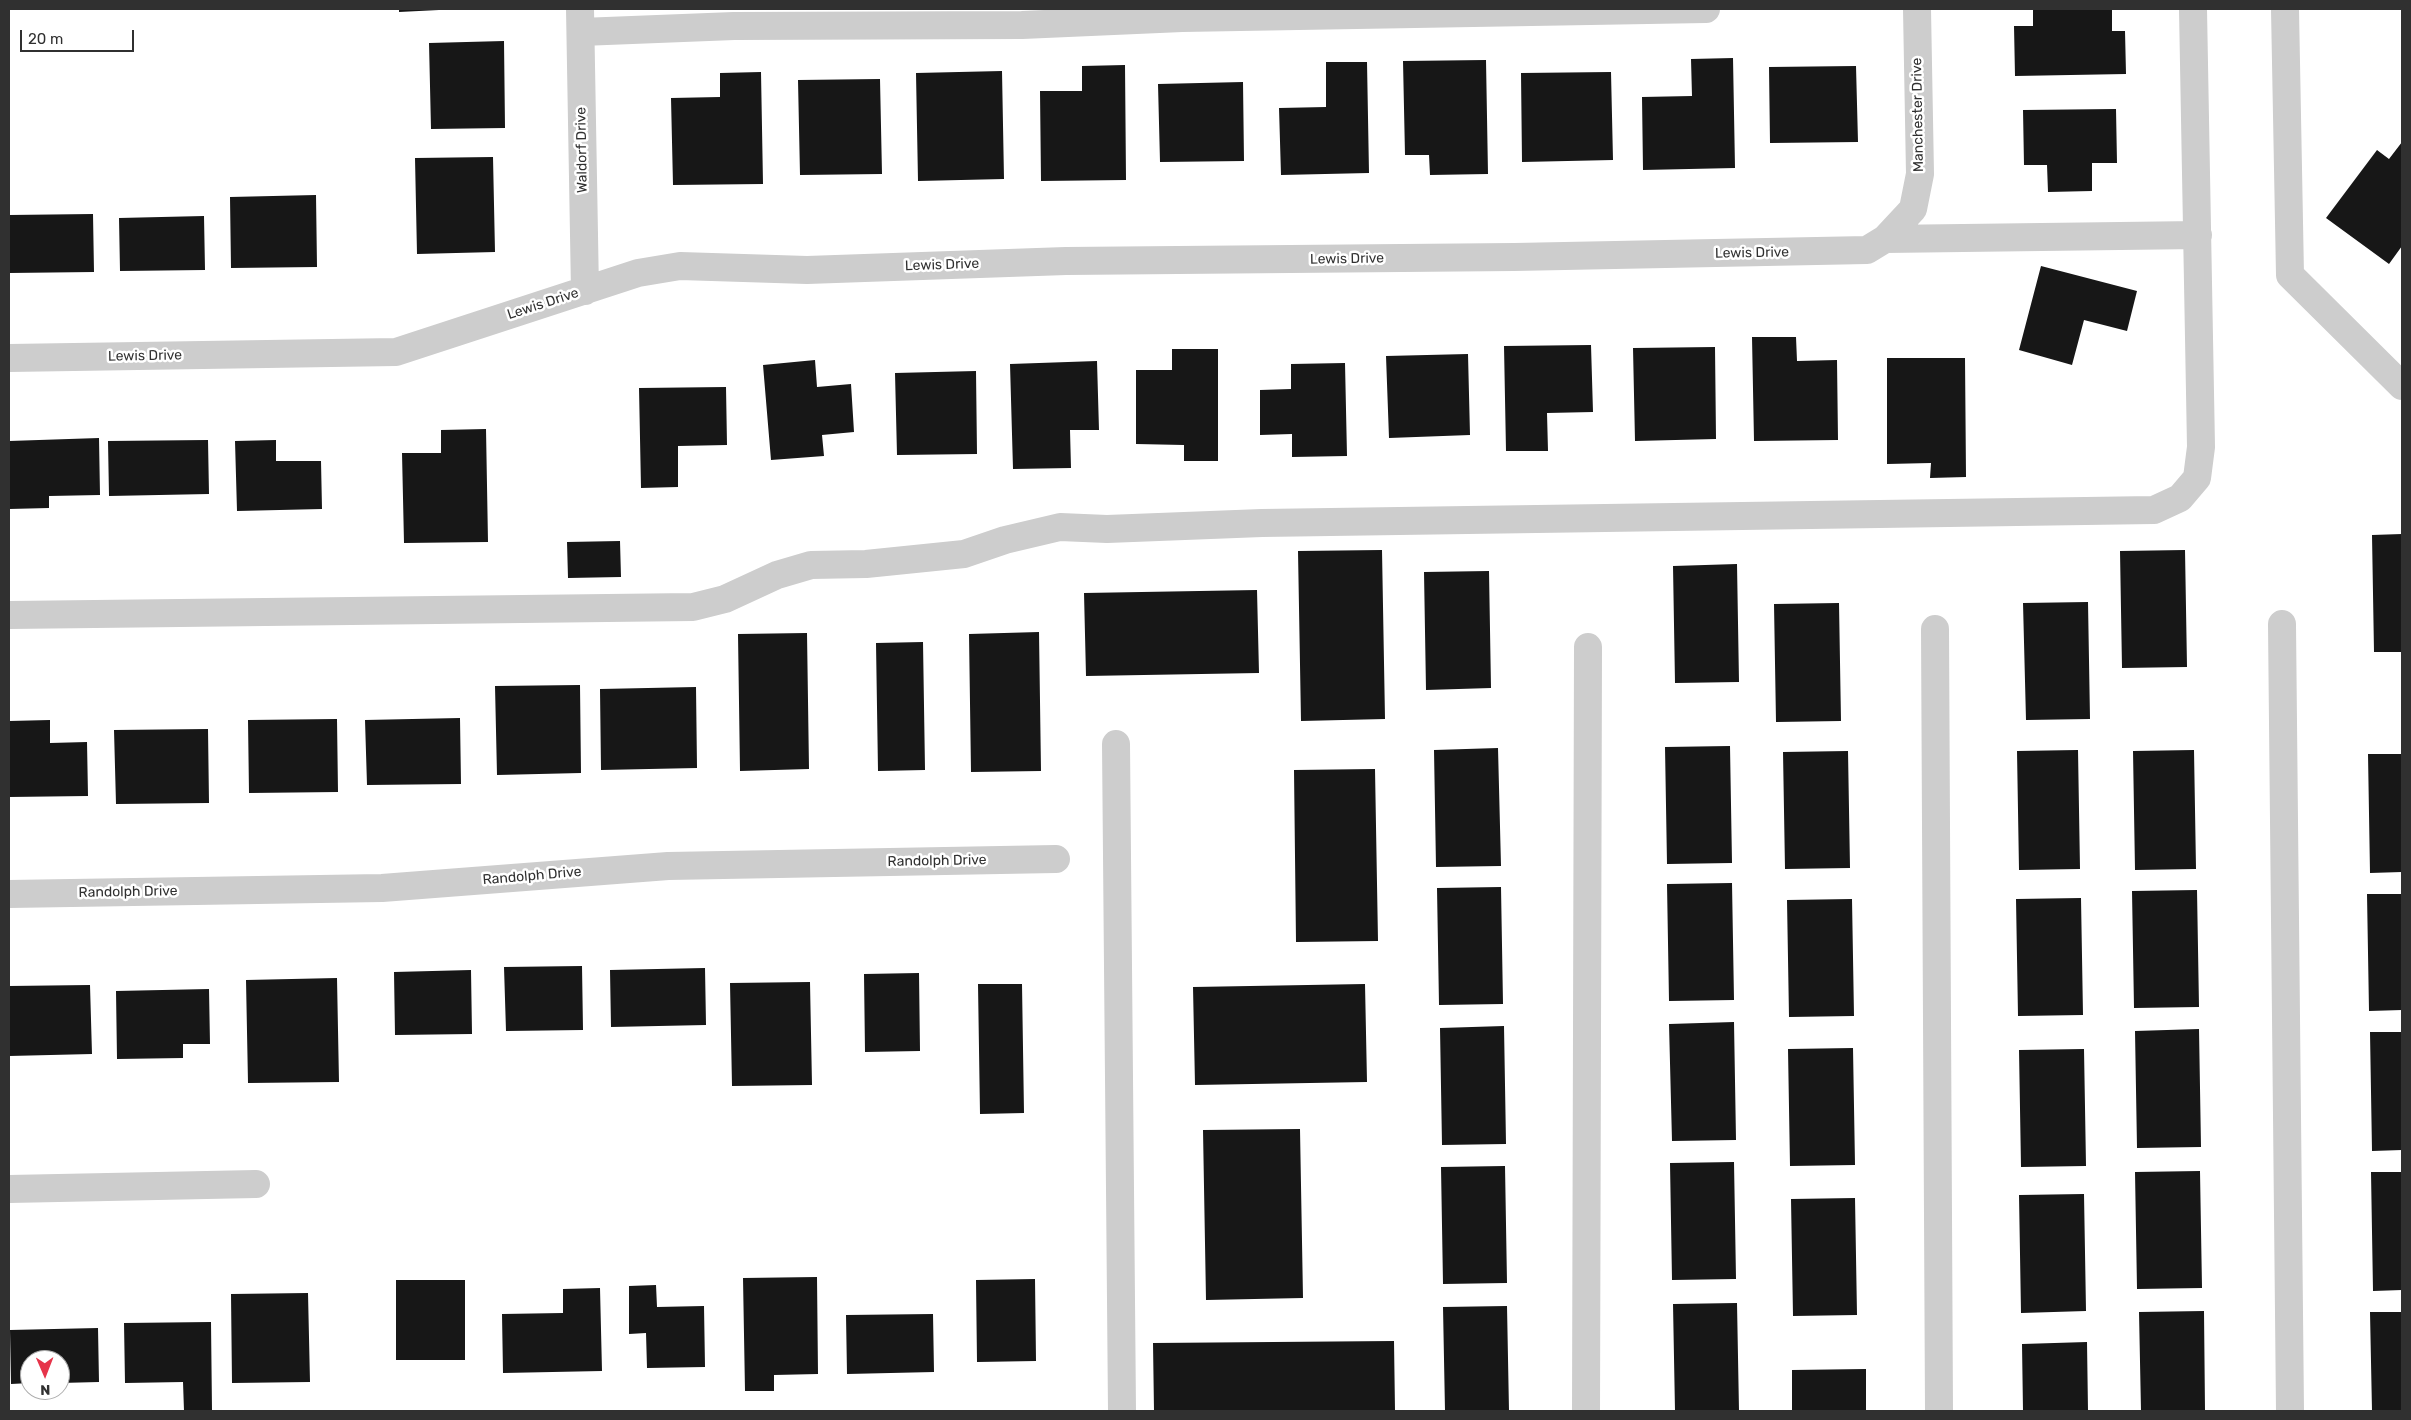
<!DOCTYPE html>
<style>
body{margin:0}
#map{position:relative;width:2411px;height:1420px;overflow:hidden;background:#fff;font-family:Rubik,sans-serif}
canvas{display:block}
.frame{position:absolute;inset:0;border:10px solid #303030;pointer-events:none}
.north{position:absolute;left:20px;top:1350px;width:50px;height:50px;box-sizing:border-box;background:#fff;border:1px solid #acacac;border-radius:50%;rotate:179deg;font-size:14px;font-weight:700;line-height:20px;text-align:center;color:#303030}
.north::after{content:'';display:block;margin:auto;width:18px;height:22px;background:#e6344a;clip-path:polygon(50% 0,100% 100%,50% 72%,0 100%)}
.scale{position:absolute;left:20px;top:30px;width:114px;height:22px;box-sizing:border-box;border:2px solid #303030;border-top:0;padding-left:6px;font-size:15px;line-height:18px;white-space:nowrap;color:#303030;-webkit-text-stroke:4px #fff;paint-order:stroke}
</style>
<div id="map">
<canvas width="2411" height="1420"></canvas>
<div class="frame"></div>
<div class="north">N</div>
<div class="scale">20 m</div>
</div>
<script>
const context = document.querySelector('canvas').getContext('2d');
context.lineJoin = 'round';
function fill(path, color) { context.fillStyle = color; context.fill(path, 'evenodd'); }
const toPath = rows => new Path2D(rows.map(r => 'M' + r).join(''));
function trace(path, color, width, dash) { context.strokeStyle = color; context.lineWidth = width; context.lineCap = dash ? 'butt' : 'round'; context.setLineDash(dash || []); context.stroke(path); }
function label(font, color, halo, rows, align = 'center') {
  context.font = font + ' Rubik,sans-serif'; context.lineWidth = 5; context.setLineDash([]); context.textBaseline = 'middle'; context.strokeStyle = halo; context.fillStyle = color; for (const [text, x, y, turn = 0] of rows) {
    context.save(); context.translate(x, y); context.rotate((+turn || 0) * Math.PI / 180); context.textAlign = isNaN(turn) ? turn : align; if (halo) context.strokeText(text, 0, 0); context.fillText(text, 0, 0); context.restore();
  }
}
fill(toPath([
 [399,9,439,9,439,10,399,12],
 [2033,9,2112,9,2112,31,2125,31,2126,74,2015,76,2014,26,2033,26],
 [504,41,505,128,431,129,429,43],
 [1733,58,1735,168,1643,170,1642,97,1692,96,1691,59],
 [1486,60,1488,174,1430,175,1429,155,1405,155,1403,61],
 [1326,62,1367,62,1369,173,1281,175,1279,108,1326,107],
 [1125,65,1126,180,1041,181,1040,91,1082,91,1082,66],
 [1856,66,1858,142,1770,143,1769,67],
 [1002,71,1004,179,918,181,916,73],
 [761,72,763,184,673,185,671,98,720,97,720,73],
 [1611,72,1613,160,1522,162,1521,73],
 [880,79,882,174,800,175,798,80],
 [1243,82,1244,161,1160,162,1158,84],
 [2116,109,2117,163,2092,163,2092,191,2048,192,2047,165,2024,165,2023,110],
 [2402,142,2402,246,2389,264,2326,218,2377,150,2389,159],
 [493,157,495,252,417,254,415,158],
 [316,195,317,267,231,268,230,197],
 [93,214,94,272,9,273,9,215],
 [204,216,205,270,120,271,119,218],
 [2041,266,2137,291,2127,331,2084,320,2072,365,2019,350],
 [1752,337,1796,337,1797,361,1837,360,1838,440,1754,441],
 [1591,345,1593,412,1547,413,1548,451,1506,451,1504,346],
 [1715,347,1716,439,1635,441,1633,348],
 [1172,349,1218,349,1218,461,1184,461,1184,445,1136,444,1136,370,1172,370],
 [1468,354,1470,435,1389,438,1386,356],
 [1887,358,1965,358,1966,477,1930,478,1931,463,1887,464],
 [815,360,817,387,851,384,854,432,822,435,824,456,771,460,763,365],
 [1097,361,1099,430,1070,430,1071,468,1013,469,1010,364],
 [1345,363,1347,456,1292,457,1292,434,1260,435,1260,390,1291,389,1291,364],
 [976,371,977,454,897,455,895,373],
 [726,387,727,445,678,446,678,487,641,488,639,388],
 [486,429,488,542,404,543,402,453,441,453,441,430],
 [99,438,100,495,49,496,49,508,9,509,9,441],
 [208,440,209,494,109,496,108,441],
 [276,440,276,461,321,461,322,509,237,511,235,441],
 [2402,534,2402,652,2374,652,2372,535],
 [620,541,621,577,568,578,567,542],
 [1382,550,1385,719,1301,721,1298,551],
 [2185,550,2187,667,2122,668,2120,551],
 [1737,564,1739,682,1675,683,1673,566],
 [1489,571,1491,688,1426,690,1424,572],
 [1257,590,1259,673,1086,676,1084,593],
 [2088,602,2090,719,2026,720,2023,603],
 [1839,603,1841,721,1776,722,1774,604],
 [1039,632,1041,771,971,772,969,634],
 [807,633,809,769,740,771,738,634],
 [923,642,925,770,878,771,876,643],
 [580,685,581,773,497,775,495,686],
 [696,687,697,768,601,770,600,689],
 [460,718,461,784,367,785,365,720],
 [337,719,338,792,249,793,248,720],
 [50,720,50,743,87,742,88,796,9,797,9,721],
 [208,729,209,803,116,804,114,730],
 [1730,746,1732,863,1667,864,1665,747],
 [1498,748,1501,866,1436,867,1434,750],
 [2078,750,2080,869,2019,870,2017,751],
 [2194,750,2196,869,2135,870,2133,751],
 [1848,751,1850,868,1785,869,1783,752],
 [2368,754,2402,754,2402,872,2370,873],
 [1375,769,1378,941,1296,942,1294,770],
 [1732,883,1734,1000,1669,1001,1667,884],
 [1501,887,1503,1004,1439,1005,1437,888],
 [2197,890,2199,1007,2134,1008,2132,891],
 [2367,894,2402,894,2402,1010,2369,1011],
 [2081,898,2083,1015,2018,1016,2016,899],
 [1852,899,1854,1016,1789,1017,1787,900],
 [582,966,583,1030,506,1031,504,967],
 [705,968,706,1025,611,1027,610,970],
 [471,970,472,1034,395,1035,394,972],
 [919,973,920,1051,865,1052,864,974],
 [337,978,339,1082,248,1083,246,980],
 [810,982,812,1085,732,1086,730,983],
 [978,984,1022,984,1024,1113,980,1114],
 [1365,984,1367,1082,1195,1085,1193,987],
 [90,985,92,1054,9,1056,9,986],
 [209,989,210,1044,183,1044,183,1058,117,1059,116,991],
 [1734,1022,1736,1140,1672,1141,1669,1024],
 [1504,1026,1506,1144,1442,1145,1440,1028],
 [2199,1029,2201,1147,2137,1148,2135,1031],
 [2370,1032,2402,1032,2402,1150,2372,1151],
 [1853,1048,1855,1165,1790,1166,1788,1049],
 [2084,1049,2086,1166,2021,1167,2019,1050],
 [1300,1129,1303,1298,1206,1300,1203,1130],
 [1734,1162,1736,1279,1672,1280,1670,1163],
 [1505,1166,1507,1283,1443,1284,1441,1167],
 [2200,1171,2202,1288,2137,1289,2135,1172],
 [2371,1172,2402,1172,2402,1290,2373,1291],
 [2084,1194,2086,1311,2021,1313,2019,1195],
 [1855,1198,1857,1315,1793,1316,1791,1199],
 [817,1277,818,1374,774,1375,774,1391,745,1391,743,1278],
 [1035,1279,1036,1361,977,1362,976,1280],
 [396,1280,465,1280,465,1360,396,1360],
 [656,1285,657,1307,704,1306,705,1367,647,1368,646,1333,629,1334,629,1286],
 [600,1288,602,1371,503,1373,502,1314,563,1313,563,1289],
 [308,1293,310,1382,232,1383,231,1294],
 [1737,1303,1739,1411,1675,1411,1673,1304],
 [1507,1306,1509,1411,1445,1411,1443,1307],
 [2204,1311,2205,1411,2141,1411,2139,1312],
 [2370,1312,2402,1312,2402,1411,2372,1411],
 [933,1314,934,1372,847,1374,846,1315],
 [211,1322,212,1411,184,1411,183,1382,125,1383,124,1323],
 [98,1328,99,1382,60,1383,60,1360,30,1360,30,1383,11,1384,10,1330],
 [1394,1341,1395,1411,1154,1411,1153,1343],
 [2087,1342,2088,1411,2023,1411,2022,1344],
 [1866,1369,1866,1411,1792,1411,1792,1370]
]), '#171717');
trace(toPath([
 [580,9,585,291],
 [2285,9,2290,275,2402,386],
 [581,32,734,26,1022,25,1182,18,1706,9],
 [1885,239,2198,235],
 [9,358,396,352,638,273,680,266,807,270,1066,261,1514,257,1867,250,1885,239,1913,209,1920,174,1917,9],
 [9,615,693,607,725,599,777,575,811,565,866,564,964,554,1005,540,1060,527,1107,529,1262,523,2154,510,2180,498,2197,478,2201,447,2193,9],
 [2282,624,2290,1411],
 [1935,629,1939,1411],
 [1116,744,1122,1411],
 [9,894,382,888,668,866,1056,859],
 [9,1189,256,1184],
 [1586,1411,1588,647]
]), '#cdcdcd', 28);
label('14px', '#303030', '#fff', [
 ["Manchester Drive",1918,115,-91],
 ["Waldorf Drive",582,150,-91],
 ["Lewis Drive",1752,253,-1],
 ["Lewis Drive",1347,259,-1],
 ["Lewis Drive",942,265,-2],
 ["Lewis Drive",543,304,-18],
 ["Lewis Drive",145,356,-1],
 ["Randolph Drive",937,861,-1],
 ["Randolph Drive",532,876,-5],
 ["Randolph Drive",128,892,-1]
]);
</script>
